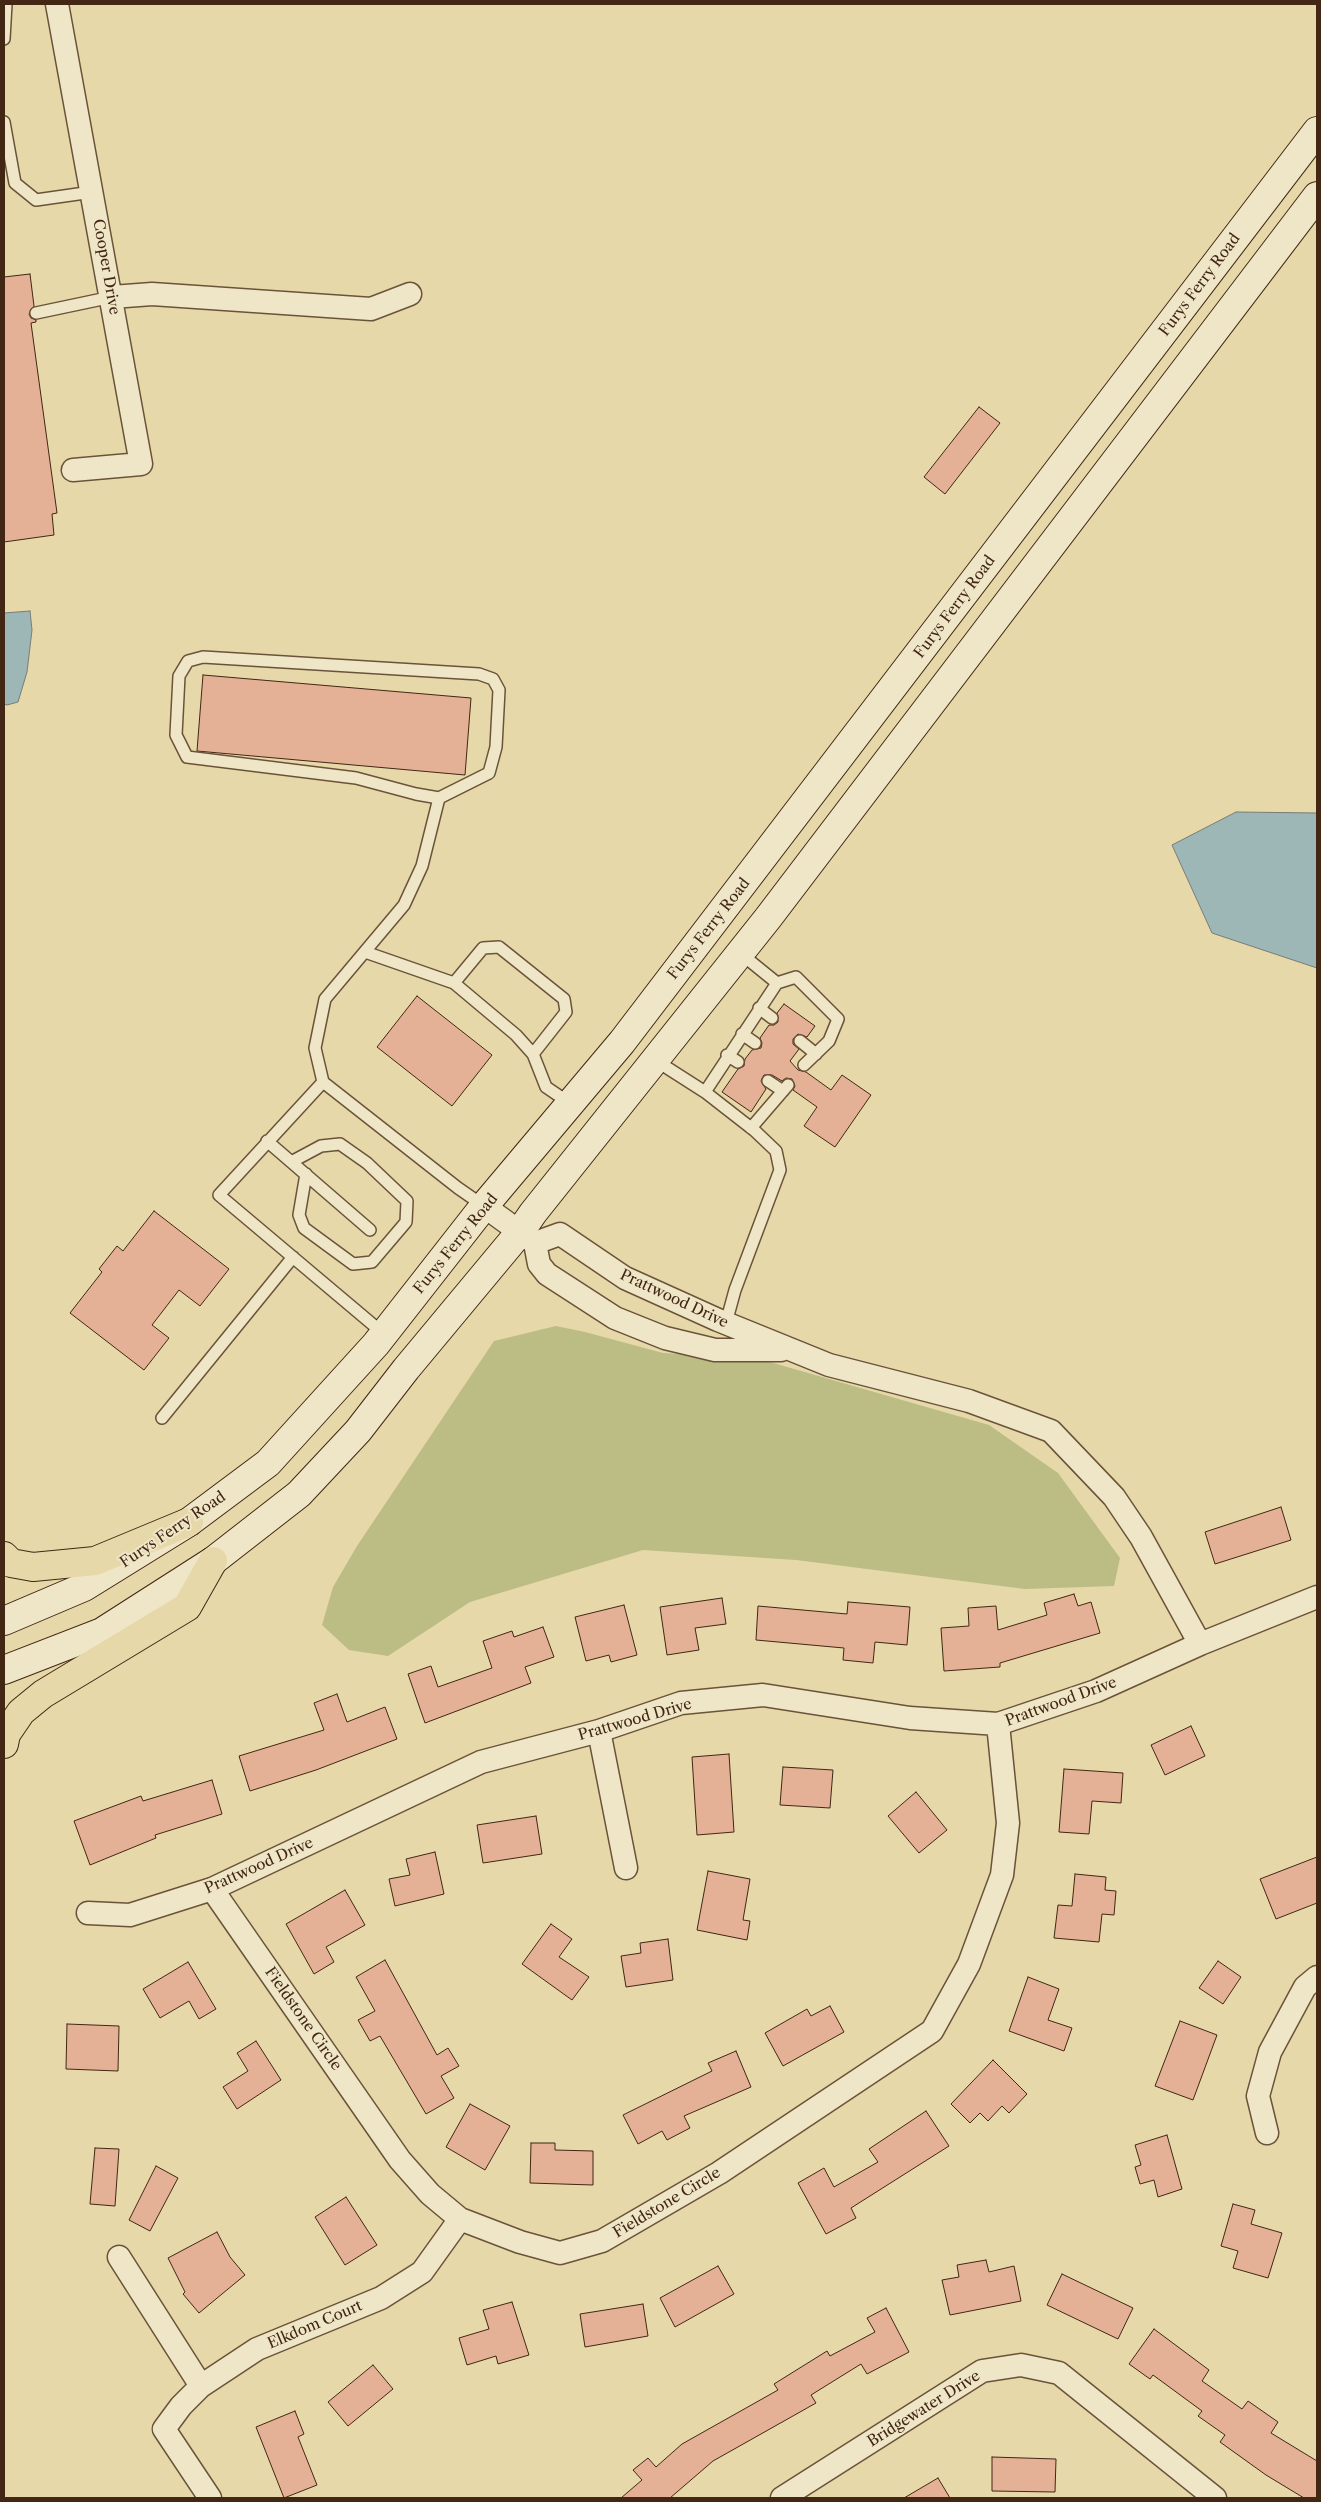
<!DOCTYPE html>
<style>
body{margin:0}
#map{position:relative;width:1321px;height:2502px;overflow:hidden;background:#e6d8a9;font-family:"Libre Caslon Text",serif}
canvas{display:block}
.frame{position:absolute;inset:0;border:5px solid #412714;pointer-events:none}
</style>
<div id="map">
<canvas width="1321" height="2502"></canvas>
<div class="frame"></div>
</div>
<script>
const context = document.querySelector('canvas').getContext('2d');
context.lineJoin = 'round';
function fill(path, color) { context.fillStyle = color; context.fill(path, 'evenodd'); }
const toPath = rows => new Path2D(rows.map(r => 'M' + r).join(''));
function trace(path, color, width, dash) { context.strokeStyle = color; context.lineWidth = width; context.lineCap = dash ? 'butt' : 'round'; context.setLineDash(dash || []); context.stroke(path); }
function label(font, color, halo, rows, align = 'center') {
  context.font = font + ' "Libre Caslon Text",serif'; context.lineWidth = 4; context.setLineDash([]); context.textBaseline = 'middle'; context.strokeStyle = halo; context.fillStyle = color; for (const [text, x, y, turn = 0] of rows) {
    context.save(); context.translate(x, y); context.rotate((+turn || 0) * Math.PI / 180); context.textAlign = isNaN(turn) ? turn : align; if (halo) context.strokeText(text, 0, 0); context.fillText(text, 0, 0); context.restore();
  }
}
fill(toPath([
 [556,1326,585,1332,663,1353,756,1358,989,1425,1058,1473,1120,1558,1114,1586,1025,1589,796,1560,643,1550,470,1602,388,1656,349,1650,322,1625,333,1587,357,1546,494,1341]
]), '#bbbd84');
const water = toPath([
 [30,611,32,630,27,672,18,702,7,705,4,704,4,613,30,611],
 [1236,812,1317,813,1317,968,1212,933,1172,845,1236,812]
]);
fill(water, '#9db6b6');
trace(water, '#787d75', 1);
const building = toPath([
 [30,274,34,306,29,314,31,318,36,320,36,322,31,323,57,513,52,514,54,535,4,542,4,277,30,274],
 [979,407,1000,423,945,494,924,477,979,407],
 [203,675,471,698,465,775,197,751,203,675],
 [417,996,492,1055,452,1106,377,1047,417,996],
 [784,1004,815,1026,807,1037,798,1034,793,1039,793,1044,799,1049,790,1061,798,1070,806,1072,831,1090,842,1075,871,1095,835,1147,804,1126,817,1107,793,1090,795,1086,792,1079,786,1078,782,1081,772,1075,764,1075,761,1081,766,1089,751,1112,722,1092,738,1069,744,1066,745,1059,752,1050,761,1048,762,1043,760,1038,769,1025,774,1025,778,1022,777,1013,784,1004],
 [154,1211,229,1269,200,1306,179,1290,152,1325,169,1338,144,1370,70,1313,102,1272,99,1269,117,1246,123,1251,154,1211],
 [1281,1507,1291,1540,1215,1564,1205,1532,1281,1507],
 [1074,1594,1078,1606,1091,1602,1100,1633,1000,1663,1000,1667,944,1671,941,1628,969,1626,968,1608,996,1606,998,1630,1047,1615,1044,1603,1074,1594],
 [722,1598,726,1624,695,1628,699,1650,667,1655,660,1607,722,1598],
 [848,1602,910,1607,907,1645,875,1642,873,1663,843,1660,844,1648,756,1640,758,1606,847,1614,848,1602],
 [624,1605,637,1655,611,1662,609,1655,586,1661,575,1617,624,1605],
 [543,1627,554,1657,525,1667,531,1683,425,1723,408,1674,431,1666,438,1687,492,1668,483,1641,512,1631,514,1637,543,1627],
 [337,1694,347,1722,385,1707,397,1739,316,1770,250,1791,239,1756,324,1730,314,1703,337,1694],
 [1191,1726,1205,1756,1165,1775,1151,1745,1191,1726],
 [729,1754,734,1832,697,1835,692,1757,729,1754],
 [783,1767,833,1770,830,1808,780,1805,783,1767],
 [1064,1769,1123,1773,1121,1803,1092,1801,1089,1834,1059,1832,1064,1769],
 [212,1780,222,1814,155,1835,156,1838,90,1865,74,1821,141,1796,143,1801,212,1780],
 [916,1792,947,1830,919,1853,888,1816,916,1792],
 [536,1816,542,1854,483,1863,477,1825,536,1816],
 [435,1852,444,1894,395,1906,389,1879,410,1875,406,1859,435,1852],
 [1317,1857,1317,1903,1276,1919,1260,1879,1317,1857],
 [708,1871,750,1879,743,1920,750,1921,747,1940,697,1930,708,1871],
 [1075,1874,1106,1877,1105,1890,1116,1891,1114,1915,1102,1914,1099,1942,1054,1938,1058,1905,1072,1906,1075,1874],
 [345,1890,365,1925,326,1947,334,1962,314,1974,286,1924,345,1890],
 [551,1924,572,1939,559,1957,589,1977,572,2000,522,1964,551,1924],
 [668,1939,673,1980,626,1987,621,1956,641,1953,640,1943,668,1939],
 [385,1960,437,2055,448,2048,459,2066,441,2076,454,2098,426,2114,380,2036,370,2041,358,2020,375,2011,356,1977,385,1960],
 [1218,1961,1241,1977,1223,2004,1199,1988,1218,1961],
 [188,1962,216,2009,199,2019,189,2001,160,2018,143,1989,188,1962],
 [1028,1977,1059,1989,1048,2020,1072,2028,1064,2051,1009,2031,1028,1977],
 [830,2006,844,2032,783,2066,765,2033,807,2009,811,2016,830,2006],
 [1180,2021,1217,2035,1193,2100,1155,2086,1180,2021],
 [67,2024,119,2026,118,2071,66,2069,67,2024],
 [256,2041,281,2080,237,2109,223,2087,248,2071,237,2053,256,2041],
 [736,2051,751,2087,684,2116,690,2128,667,2140,662,2131,638,2144,623,2115,712,2071,708,2063,736,2051],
 [993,2060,1027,2094,1009,2113,1002,2106,988,2121,980,2113,970,2123,951,2104,993,2060],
 [470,2104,510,2126,485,2170,446,2147,470,2104],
 [926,2111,949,2146,851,2208,856,2218,826,2234,798,2183,824,2168,834,2187,878,2162,869,2149,926,2111],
 [1167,2135,1182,2189,1158,2197,1154,2180,1140,2184,1135,2167,1141,2165,1135,2145,1167,2135],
 [531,2143,555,2143,555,2150,593,2151,593,2185,530,2183,531,2143],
 [95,2148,119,2149,115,2206,90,2204,95,2148],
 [156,2166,178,2178,150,2231,129,2220,156,2166],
 [346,2197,377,2245,345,2265,315,2217,346,2197],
 [1233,2204,1255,2210,1251,2224,1282,2233,1268,2278,1233,2268,1238,2251,1221,2246,1233,2204],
 [217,2232,230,2257,245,2275,199,2313,183,2294,185,2292,168,2258,217,2232],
 [986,2260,989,2272,1014,2266,1021,2301,950,2315,942,2280,959,2277,957,2265,986,2260],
 [718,2266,734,2294,675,2327,660,2298,718,2266],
 [1062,2274,1133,2308,1118,2339,1047,2305,1062,2274],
 [512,2302,529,2355,498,2364,496,2356,467,2365,459,2338,489,2329,483,2310,512,2302],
 [643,2304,648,2336,585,2347,580,2314,643,2304],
 [886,2308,909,2352,867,2374,861,2364,811,2395,816,2403,713,2461,670,2498,621,2498,642,2480,633,2470,648,2458,656,2467,682,2444,778,2390,774,2384,827,2351,830,2356,875,2332,867,2318,886,2308],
 [1154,2329,1209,2370,1202,2381,1242,2409,1248,2401,1278,2422,1271,2433,1317,2461,1317,2498,1304,2498,1266,2475,1220,2442,1225,2435,1198,2416,1202,2411,1153,2375,1150,2379,1129,2364,1154,2329],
 [373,2365,393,2389,348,2426,328,2402,373,2365],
 [295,2411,304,2434,298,2437,317,2485,284,2498,256,2427,295,2411],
 [992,2457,1056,2459,1055,2492,992,2491,992,2457],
 [938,2478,950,2498,904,2498,938,2478]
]);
fill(building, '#e4b096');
trace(building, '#412714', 1);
const lane = toPath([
 [4,39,6,4],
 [4,122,15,183,36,200,92,192],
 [36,313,112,297],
 [439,798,489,773,496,747,499,690,493,679,479,674,203,657,188,661,179,676,176,735,187,757,356,778,416,794,439,798,422,866,404,905,325,999,315,1048,323,1082,458,1188,484,1206],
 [365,952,454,983,483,948,499,947,564,999,566,1012,533,1054,546,1087,571,1104],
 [740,953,777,983],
 [454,983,516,1035,533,1054],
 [759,1008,772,1018],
 [742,1034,755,1043],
 [800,1041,816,1054],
 [727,1055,738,1062],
 [655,1060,705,1092],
 [768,1081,783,1091],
 [323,1082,219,1195,384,1334],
 [751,1128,788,1085],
 [267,1141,370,1230],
 [293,1161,321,1146,340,1144,367,1163,407,1201,406,1222,372,1262,353,1264,304,1228,299,1215,306,1174],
 [726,1323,735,1290,780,1170,776,1151,755,1131,705,1092,777,983,796,977,838,1019,829,1041,804,1065],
 [162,1418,293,1257]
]);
const street = toPath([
 [57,4,141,464,73,470],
 [112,297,152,294,371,309,410,294],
 [484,1206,535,1243,539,1264,547,1274,615,1318,665,1338,715,1350,781,1350],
 [1200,1644,1317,1597],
 [599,1731,626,1868],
 [212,1889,400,2160,430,2194,460,2219,520,2242,560,2253,602,2241,719,2173,932,2031,969,1964,1002,1875,1008,1823,998,1724],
 [88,1913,130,1915,212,1889,481,1762,599,1731,681,1703,763,1695,910,1718,998,1724,1096,1691,1200,1644,1141,1537,1114,1497,1051,1431,969,1401,829,1365,718,1320,625,1278,560,1234,535,1243],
 [1267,2133,1258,2096,1270,2052,1305,1987,1317,1977],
 [119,2257,201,2386],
 [210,2498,164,2429,181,2406,201,2386,257,2349,381,2298,422,2272,460,2219],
 [782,2498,982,2371,1021,2365,1059,2373,1215,2498]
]);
const secondary = toPath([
 [4,1621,84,1587,189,1522,268,1463,376,1344,484,1206,622,1042,1317,131],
 [4,1670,102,1632,213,1561,299,1494,358,1431,406,1369,520,1232,533,1213,768,918,1317,196]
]);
const primary = toPath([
 [4,1556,11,1563,33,1567,95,1561,189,1522],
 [4,1744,6,1734,21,1712,43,1694,187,1607,213,1561]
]);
trace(lane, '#6a5339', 14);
trace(street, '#6a5339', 25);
trace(secondary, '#412714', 30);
trace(primary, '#412714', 30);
trace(lane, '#efe6c7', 11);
trace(street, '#efe6c7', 22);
trace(secondary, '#efe6c7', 28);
trace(primary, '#e6d8a9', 28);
label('15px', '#412714', '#efe6c7', [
 ["Cooper Drive",106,267,80],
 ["Furys Ferry Road",1200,285,-53],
 ["Furys Ferry Road",955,607,-53],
 ["Furys Ferry Road",709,929,-52],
 ["Furys Ferry Road",456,1244,-51],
 ["Prattwood Drive",674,1299,25],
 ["Furys Ferry Road",173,1530,-34],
 ["Prattwood Drive",1061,1702,-20],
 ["Prattwood Drive",635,1720,-16],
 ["Prattwood Drive",259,1866,-24],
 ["Fieldstone Circle",303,2019,55],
 ["Fieldstone Circle",667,2203,-31],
 ["Elkdom Court",315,2325,-23],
 ["Bridgewater Drive",924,2409,-32]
]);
</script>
